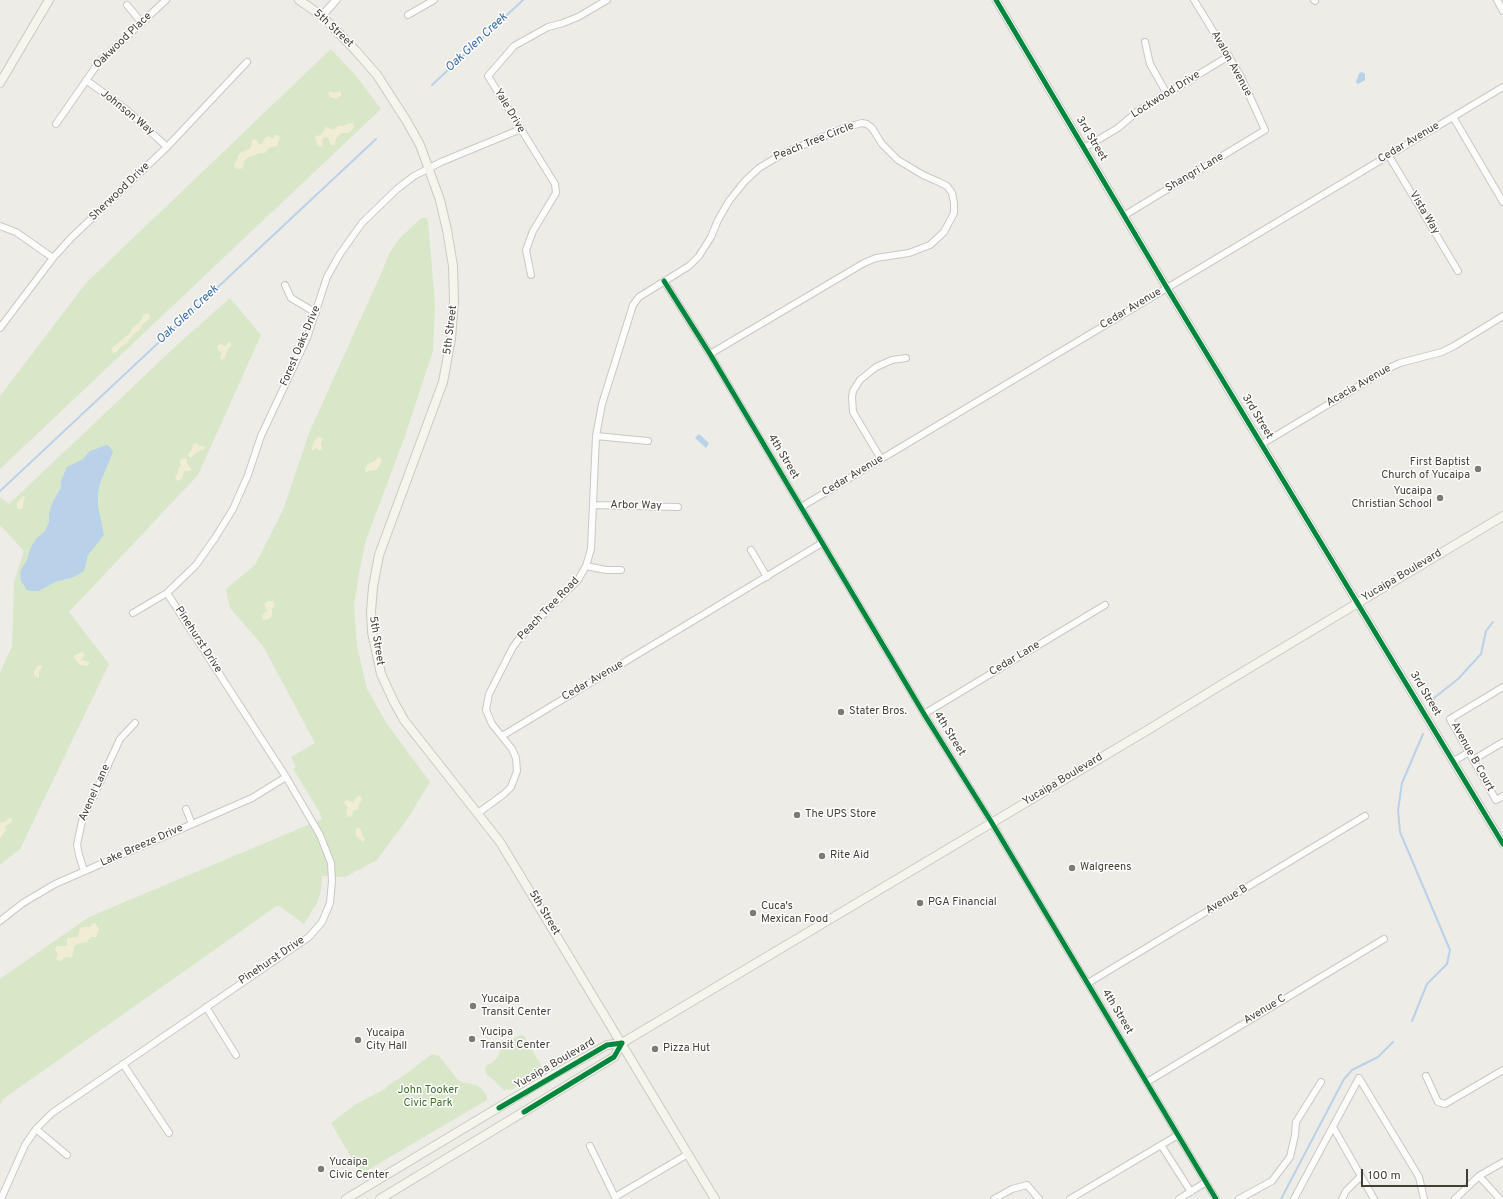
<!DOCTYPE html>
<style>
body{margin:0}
#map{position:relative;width:1503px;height:1199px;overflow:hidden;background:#edece7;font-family:Overpass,sans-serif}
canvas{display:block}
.scale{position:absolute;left:1361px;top:1169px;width:107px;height:18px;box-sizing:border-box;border:2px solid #423e34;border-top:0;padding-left:5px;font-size:12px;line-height:14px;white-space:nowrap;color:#423e34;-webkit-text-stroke:3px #fff;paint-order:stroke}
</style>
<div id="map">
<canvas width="1503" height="1199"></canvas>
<div class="scale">100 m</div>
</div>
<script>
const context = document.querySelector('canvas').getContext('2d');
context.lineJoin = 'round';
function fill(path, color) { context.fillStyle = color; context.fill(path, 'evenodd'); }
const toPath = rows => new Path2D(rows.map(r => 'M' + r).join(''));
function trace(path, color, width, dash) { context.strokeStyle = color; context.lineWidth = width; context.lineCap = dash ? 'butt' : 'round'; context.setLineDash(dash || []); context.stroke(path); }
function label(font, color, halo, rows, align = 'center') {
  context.font = font + ' Overpass,sans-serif'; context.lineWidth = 3; context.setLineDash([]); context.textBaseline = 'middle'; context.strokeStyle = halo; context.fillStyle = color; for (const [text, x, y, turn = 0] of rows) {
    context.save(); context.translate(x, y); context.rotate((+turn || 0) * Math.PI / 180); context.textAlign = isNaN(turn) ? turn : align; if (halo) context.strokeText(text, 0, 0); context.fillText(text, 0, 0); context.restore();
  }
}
fill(toPath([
 [331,49,357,77,381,109,0,469,0,396,86,283],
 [421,218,427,218,428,222,435,303,433,351,404,439,366,540,360,568,354,605,357,646,367,689,387,724,430,782,408,818,377,860,345,877,322,876,321,890,318,901,304,924,278,905,3,1099,0,1104,0,979,89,917,322,819,319,811,293,769,296,767,291,757,315,743,263,646,230,608,226,589,255,565,283,510,309,433,380,276,390,252,399,239],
 [230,298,261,335,198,475,69,612,109,664,20,849,0,865,0,672,12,647,14,582,24,551,0,525,0,497,9,504,177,345],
 [520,1035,524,1036,541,1065,534,1076,511,1090,506,1089,504,1091,496,1082,486,1074,485,1068,487,1065,493,1062,498,1057,501,1046],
 [432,1054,439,1056,458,1080,461,1082,476,1085,482,1089,487,1096,487,1100,361,1174,331,1123,356,1104,385,1089,387,1086,406,1074]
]), '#d8e7c8');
fill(toPath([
 [330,91,334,93,340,91,341,93,341,96,336,99,330,97,328,94],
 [349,123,353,123,354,127,349,133,341,133,336,139,335,145,331,145,328,137,327,137,323,138,322,146,320,147,318,146,315,137,322,134,325,128,327,127,333,130,339,125,345,126],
 [275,135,278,135,280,137,277,146,269,148,265,153,260,153,247,158,244,161,243,168,240,169,235,168,234,165,237,160,238,156,240,153,251,148,252,140,255,139,261,145,263,142,265,138,268,136,273,138],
 [147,313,150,315,149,319,142,325,140,330,135,333,126,344,120,347,117,352,113,353,111,350,113,347,130,333,133,327,140,322,143,315],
 [228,342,231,343,231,346,227,351,225,357,222,360,220,357,222,352,218,351,217,346,220,344,226,346],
 [319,437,323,438,321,444,322,450,319,451,316,447,313,451,311,448,315,440],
 [196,443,200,446,204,446,205,449,197,452,192,457,190,457,188,455,189,453,192,449,193,444],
 [378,457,381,458,382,461,378,468,374,471,372,470,367,472,365,471,365,469,368,464,375,461],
 [183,458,187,459,187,464,191,468,191,470,189,471,184,471,182,479,177,481,175,477,178,473,178,469,181,465,180,460],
 [23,496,25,497,23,503,23,507,21,509,18,509,16,504],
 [268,601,273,601,275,605,272,609,272,616,269,619,264,620,262,618,263,614,267,611,264,604],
 [82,652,85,655,81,660,89,662,89,664,87,666,80,665,74,658,75,655],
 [40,665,42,667,39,671,39,678,38,678,34,675,34,672,37,666],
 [358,796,362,797,362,800,359,803,358,809,353,811,352,816,348,817,346,813,348,807,345,805,344,802,347,800,353,802],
 [8,818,12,819,12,821,11,823,5,826,6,830,0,838,0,823,5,822],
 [356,828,359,828,361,830,362,835,365,839,363,842,356,836],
 [95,923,99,929,96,937,91,937,87,942,78,944,74,946,72,958,66,957,60,961,57,960,56,959,58,954,55,950,57,946,67,946,67,938,78,937,80,928,83,927,90,927,92,924]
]), '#f1edd2');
fill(toPath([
 [1362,72,1365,74,1365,80,1358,84,1356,82,1359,73],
 [699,434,709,443,706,448,695,438],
 [107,445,110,447,113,452,100,483,98,492,98,506,104,535,88,555,84,571,74,577,55,582,39,591,31,591,27,590,21,581,20,573,22,568,27,560,31,547,36,539,45,531,49,522,49,513,53,501,61,488,61,481,67,467,83,459,90,451]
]), '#b9d1e9');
trace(toPath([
 [432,85,523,0],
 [0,491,376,139],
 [1432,709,1434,698,1458,679,1481,654,1486,631,1493,622],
 [1412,1021,1427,984,1447,964,1450,950,1400,832,1398,810,1402,783,1423,734],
 [1281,1199,1344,1079,1352,1070,1378,1057,1393,1042]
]), '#b9d1e9', 2);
const minor = toPath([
 [1314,0,1315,1],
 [1497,0,1503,11],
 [127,5,142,23],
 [408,15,434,0],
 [1145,42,1150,64,1167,94],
 [86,80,128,111,167,147],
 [1453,117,1503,202],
 [56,124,99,62,166,0],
 [1084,148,1118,128,1138,111,1229,56],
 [1389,156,1458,271],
 [1125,215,1265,130,1240,75,1194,0],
 [0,226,16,232,53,258],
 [531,275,526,250,533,231,556,193,555,184,488,76,514,46,548,27,563,23,578,17,607,0],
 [664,281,710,354,924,714,992,823,1216,1199],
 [285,285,291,298,316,313],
 [0,328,53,258,71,238,167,147,247,62],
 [596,436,648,441],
 [1262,444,1389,368,1400,363,1442,352,1454,346,1503,316],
 [881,459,853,412,852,397,853,391,860,380,876,367,892,360,906,358],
 [594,505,678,507],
 [801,507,1503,87],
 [751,550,767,577],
 [586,566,591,549,596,436,602,404,633,305,639,297,689,266,699,256,711,237,718,220,729,201,745,181,759,168,784,153,847,127,862,123,867,124,872,128,882,144,898,160,923,175,939,182,947,186,952,193,954,203,954,213,944,232,930,245,909,253,876,258,864,263,710,354],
 [133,613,167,593,196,565,215,538,233,509,248,475,261,436,307,338,327,277,340,254,362,223,397,189,414,176,441,162,521,129],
 [1503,687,1450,719,1496,800,1503,796],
 [924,714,1105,605],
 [502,736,822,543],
 [1473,760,1503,742],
 [1454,761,1469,752],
 [186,809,192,824],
 [478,813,504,794,511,787,517,771,516,758,512,749,492,724,486,710,489,694,513,647,519,639,578,580,586,566,606,570,621,570],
 [84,871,79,855,77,845,82,821,120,739,135,723],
 [0,921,23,903,55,884,252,798,286,777],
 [1088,983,1365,816],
 [206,1007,236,1055],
 [123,1064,169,1133],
 [1426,1076,1438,1102,1445,1104,1503,1070],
 [1147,1082,1384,939],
 [1333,1127,1374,1199],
 [36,1129,67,1155],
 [1161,1145,1191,1192],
 [590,1146,615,1197,688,1154],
 [1479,1176,1500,1199],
 [1,1199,25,1145,36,1129,52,1113,309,937,322,922,330,903,332,881,331,863,320,835,286,777,167,593],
 [994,1199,1012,1189,1027,1185,1039,1199],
 [1070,1199,1178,1135],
 [1179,1199,1206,1182],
 [1239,1199,1272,1181,1290,1157,1295,1135,1296,1122,1321,1082],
 [1294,1199,1359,1078,1419,1177,1424,1199],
 [1342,1199,1346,1191,1361,1176],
 [1455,1199,1479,1176,1503,1162]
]);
const tertiary = toPath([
 [996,0,1167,288,1503,844],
 [322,16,336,0]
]);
const secondary = toPath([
 [299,0,322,16,356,51,377,75,406,120,420,145,440,200,447,230,453,266,454,300,451,339,443,382,379,555,373,587,371,611,372,632,381,674,394,702,404,720,500,842,715,1199],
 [0,83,49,0],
 [346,1199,551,1076,607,1045,622,1043,1151,728,1221,685,1503,516],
 [380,1199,614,1057,622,1043]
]);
trace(minor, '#c9c8c3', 8);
trace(tertiary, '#c9c8c3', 9);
trace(secondary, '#cccabe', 10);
trace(minor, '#fcfcfb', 6);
trace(tertiary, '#fcfcfb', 7);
trace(secondary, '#f5f4ed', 8);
trace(toPath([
 [996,0,1167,288,1503,844],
 [664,281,710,354,924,714,992,823,1216,1199],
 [499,1108,607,1045,622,1043],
 [524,1112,614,1057,622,1043]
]), '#00873e', 5);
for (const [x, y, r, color] of [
 [1478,469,4,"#7e7b73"],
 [1440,498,4,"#7e7b73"],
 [841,712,4,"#7e7b73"],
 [797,815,4,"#7e7b73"],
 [822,856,4,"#7e7b73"],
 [1072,868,4,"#7e7b73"],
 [920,903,4,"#7e7b73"],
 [753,913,4,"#7e7b73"],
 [473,1006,4,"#7e7b73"],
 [472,1039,4,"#7e7b73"],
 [358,1040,4,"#7e7b73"],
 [655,1049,4,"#7e7b73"],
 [321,1169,4,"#7e7b73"]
]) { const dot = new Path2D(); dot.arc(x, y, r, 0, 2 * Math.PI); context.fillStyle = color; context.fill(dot); trace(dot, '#fff', 1.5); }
label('11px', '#423e34', '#fff', [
 ["5th Street",333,29,43],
 ["Oakwood Place",123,41,-44],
 ["Avalon Avenue",1231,64,61],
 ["Lockwood Drive",1166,95,-32],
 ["Yale Drive",509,111,59],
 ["Johnson Way",127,113,39],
 ["3rd Street",1091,139,59],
 ["Peach Tree Circle",814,142,-22],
 ["Cedar Avenue",1409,143,-31],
 ["Shangri Lane",1195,173,-31],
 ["Sherwood Drive",120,192,-44],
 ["Vista Way",1424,213,59],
 ["Cedar Avenue",1131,309,-31],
 ["5th Street",451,330,-83],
 ["Forest Oaks Drive",301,346,-67],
 ["Acacia Avenue",1359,386,-30],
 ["3rd Street",1257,417,59],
 ["4th Street",783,457,59],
 ["Cedar Avenue",853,476,-31],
 ["Arbor Way",636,506,1],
 ["Yucaipa Boulevard",1402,576,-31],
 ["Peach Tree Road",549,609,-46],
 ["Pinehurst Drive",198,640,57],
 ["5th Street",376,641,81],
 ["Cedar Lane",1015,659,-31],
 ["Cedar Avenue",593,681,-30],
 ["3rd Street",1425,694,59],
 ["4th Street",949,734,58],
 ["Avenue B Court",1472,757,61],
 ["Yucaipa Boulevard",1063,780,-31],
 ["Avenel Lane",95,793,-66],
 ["Lake Breeze Drive",142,846,-24],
 ["Avenue B",1227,900,-31],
 ["5th Street",544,913,59],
 ["Pinehurst Drive",272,961,-34],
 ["Avenue C",1265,1010,-31],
 ["4th Street",1117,1012,59],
 ["Yucaipa Boulevard",555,1064,-30]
]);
label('11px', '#423e34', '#fff', [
 ["First Baptist",1470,463,"right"],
 ["Church of Yucaipa",1470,476,"right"],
 ["Yucaipa",1432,492,"right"],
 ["Christian School",1432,505,"right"],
 ["Stater Bros.",849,712],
 ["The UPS Store",805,815],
 ["Rite Aid",830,856],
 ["Walgreens",1080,868],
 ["PGA Financial",928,903],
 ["Cuca's",761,907],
 ["Mexican Food",761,920],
 ["Yucaipa",481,1000],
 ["Transit Center",481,1013],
 ["Yucipa",480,1033],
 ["Transit Center",480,1046],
 ["Yucaipa",366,1034],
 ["City Hall",366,1047],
 ["Pizza Hut",663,1049],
 ["Yucaipa",329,1163],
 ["Civic Center",329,1176]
], 'left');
label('11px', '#3e6f2c', '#fff', [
 ["John Tooker",428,1091],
 ["Civic Park",428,1104]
]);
label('italic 12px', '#356ba6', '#fff', [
 ["Oak Glen Creek",477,43,-43],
 ["Oak Glen Creek",188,315,-43]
]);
</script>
